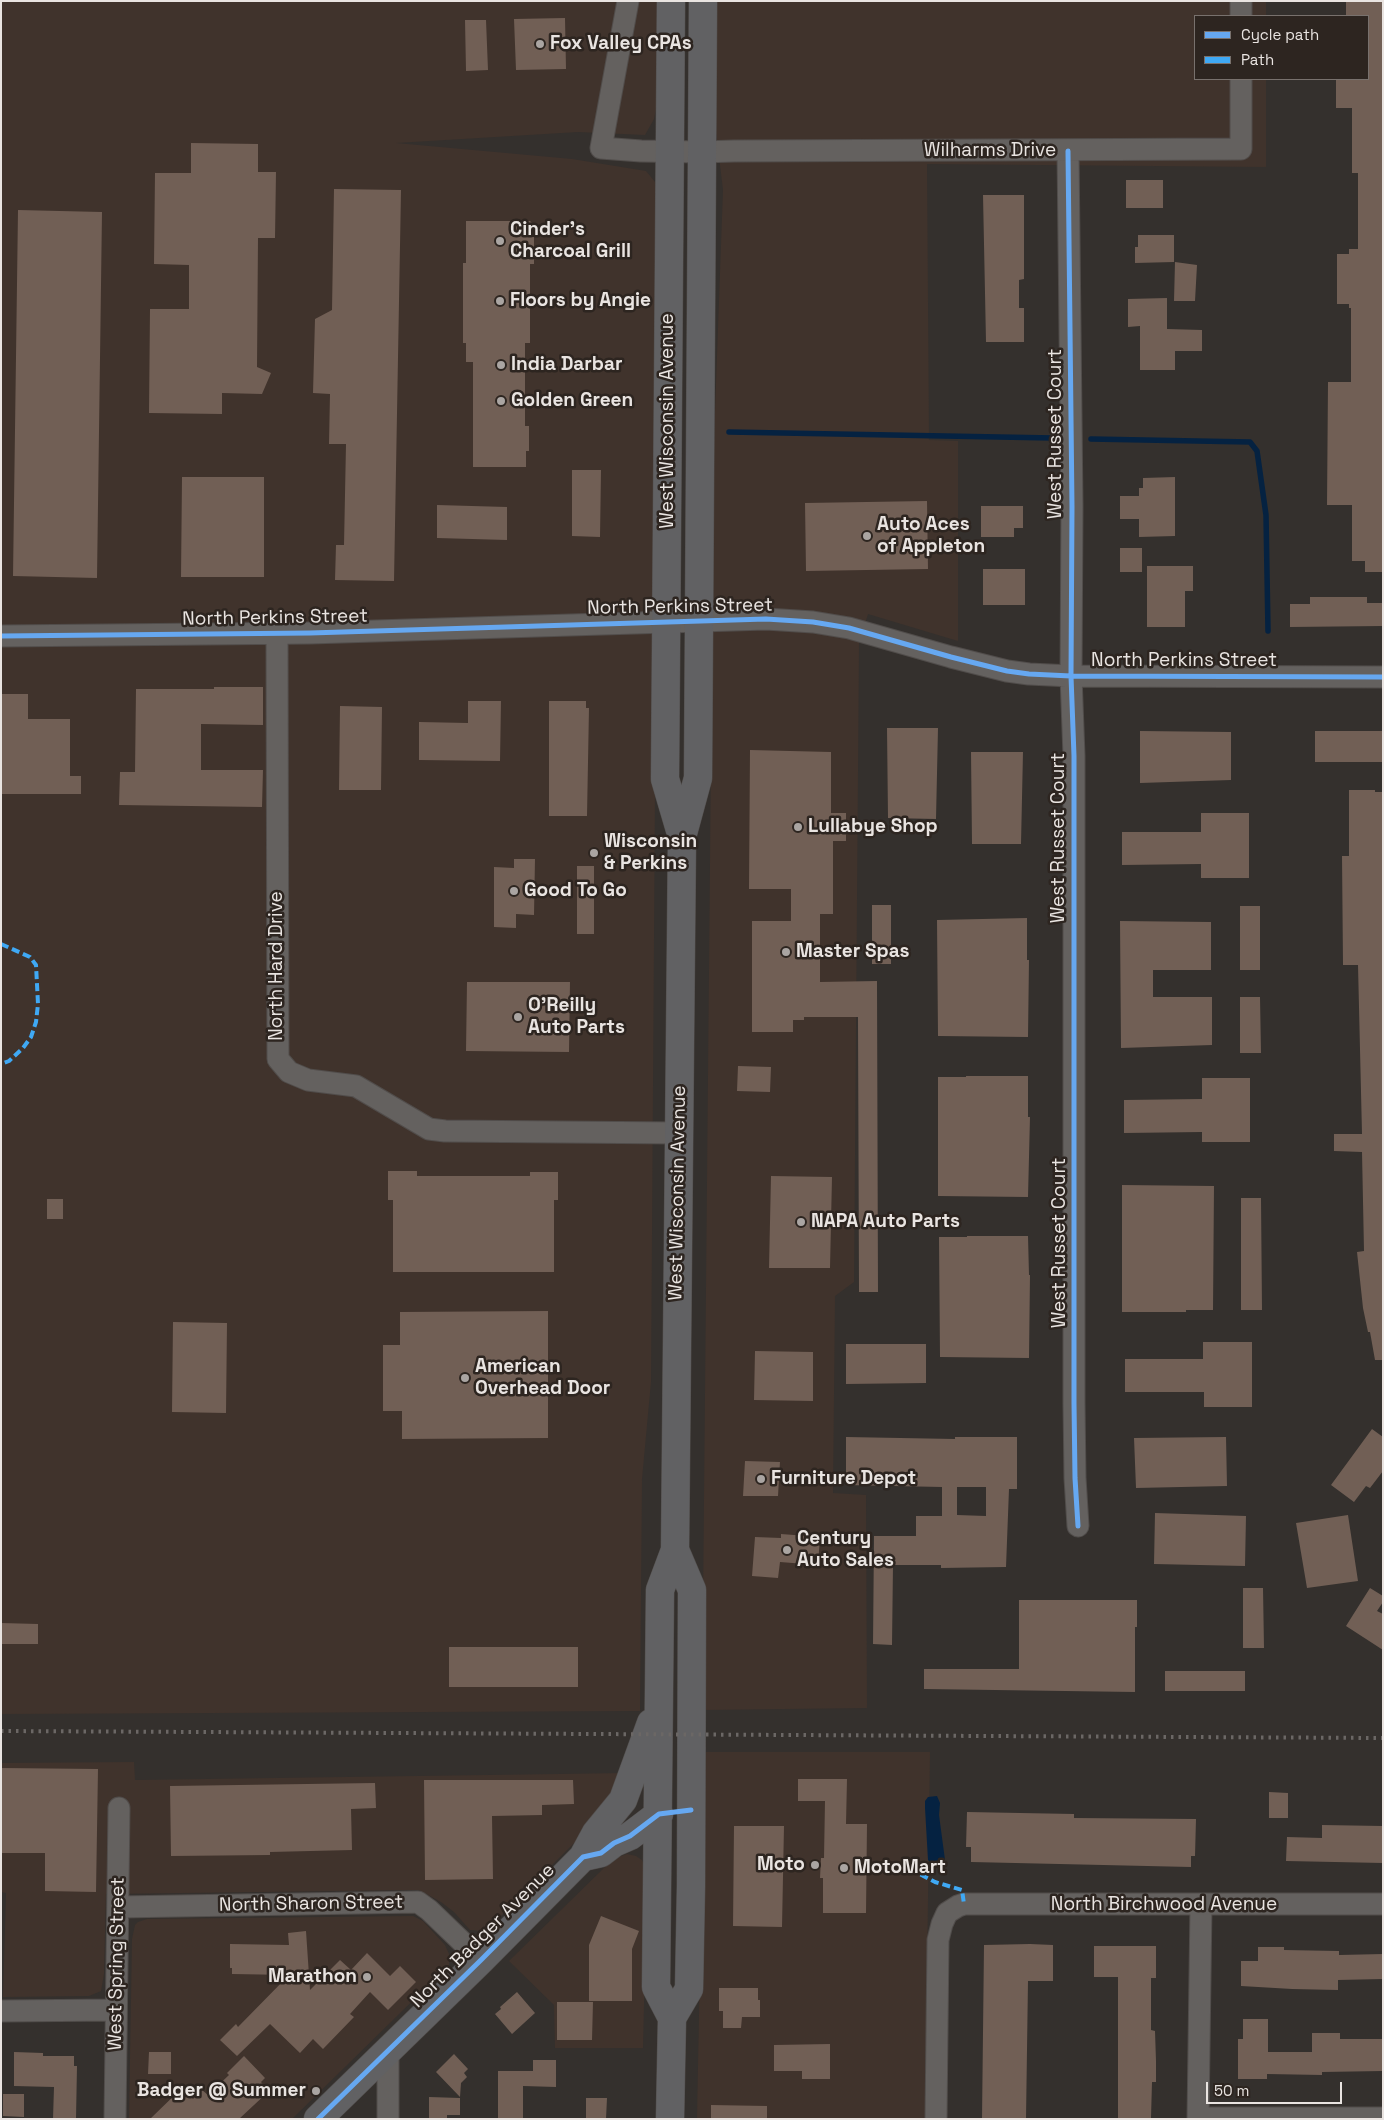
<!DOCTYPE html>
<meta charset="utf-8">
<style>
body{margin:0}
#map{position:relative;width:1384px;height:2120px;overflow:hidden;background:#34302d;font-family:"Space Grotesk",sans-serif}
canvas{display:block}
.frame{position:absolute;inset:0;border:2px solid #e9e4e1;pointer-events:none}
.legend{position:absolute;left:1194px;top:15px;width:175px;height:65px;box-sizing:border-box;background:#2d2520;border:1px solid #78716d;margin:0;padding:6px 9px;list-style:none;font-size:15px;color:#e9e4e1}
.legend li{display:flex;align-items:center;gap:10px;height:25px}
.legend b{width:25px;border:1px solid #78716d}
.scale{position:absolute;left:1206px;top:2082px;width:136px;height:22px;box-sizing:border-box;border:2px solid #e9e4e1;border-top:0;padding-left:6px;font-size:15px;line-height:18px;white-space:nowrap;color:#e9e4e1;-webkit-text-stroke:4px #2d2520;paint-order:stroke}
</style>
<div id="map">
<canvas width="1384" height="2120"></canvas>
<div class="frame"></div>
<ul class="legend">
<li><b style="height:6px;background:#66a8f1"></b>Cycle path</li>
<li><b style="height:6px;background:#3fa9f5"></b>Path</li>
</ul>
<div class="scale">50 m</div>
</div>
<script>
const context = document.querySelector('canvas').getContext('2d');
context.lineJoin = 'round';
function fill(path, color) { context.fillStyle = color; context.fill(path, 'evenodd'); }
const toPath = rows => new Path2D(rows.map(r => 'M' + r).join(''));
function trace(path, color, width, dash) { context.strokeStyle = color; context.lineWidth = width; context.lineCap = dash ? 'butt' : 'round'; context.setLineDash(dash || []); context.stroke(path); }
function label(font, color, halo, rows, align = 'center') {
  context.font = font + ' "Space Grotesk",sans-serif'; context.lineWidth = 5; context.setLineDash([]); context.textBaseline = 'middle'; context.strokeStyle = halo; context.fillStyle = color; for (const [text, x, y, turn = 0] of rows) {
    context.save(); context.translate(x, y); context.rotate((+turn || 0) * Math.PI / 180); context.textAlign = isNaN(turn) ? turn : align; if (halo) context.strokeText(text, 0, 0); context.fillText(text, 0, 0); context.restore();
  }
}
fill(toPath([
 [1,1,660,1,659,93,654,119,645,135,578,132,396,143,572,159,646,171,655,182,659,197,651,1382,642,1479,640,1711,1,1714],
 [716,1,1266,1,1266,16,1195,16,1195,79,1266,79,1266,167,927,164,929,440,958,441,958,641,868,614,859,643,854,1282,835,1296,833,1493,866,1495,867,1708,702,1710,714,439,723,190,715,123],
 [704,1752,930,1752,925,2119,697,2119],
 [134,1762,135,1780,629,1773,591,1826,487,1930,482,1931,470,1930,454,1912,441,1902,419,1890,413,1890,106,1894,104,1974,101,1991,89,1996,3,1997,6,1893,1,1892,1,1763],
 [627,1854,636,1856,642,1860,647,1871,643,2048,555,2048,554,2005,509,1961,604,1868,616,1858],
 [413,1916,423,1921,445,1945,449,1954,449,1965,292,2119,129,2119,132,1939,135,1925,138,1922,147,1919]
]), '#40332c');
fill(toPath([
 [937,1796,940,1803,939,1815,945,1860,945,1865,937,1866,933,1865,928,1860,925,1808,925,1801,928,1797]
]), '#052241');
trace(toPath([
 [729,432,1053,438],
 [1091,439,1250,442,1257,451,1266,515,1268,631]
]), '#052241', 5.5);
fill(toPath([
 [1346,1,1383,1,1383,572,1365,572,1365,561,1352,561,1352,505,1327,505,1328,382,1351,382,1351,308,1349,308,1349,304,1337,304,1337,254,1349,254,1349,249,1358,249,1358,173,1352,173,1352,108,1336,108,1336,79,1368,79,1368,16,1346,16],
 [565,18,566,69,516,70,514,19],
 [465,20,486,20,488,70,466,71],
 [191,143,258,144,258,172,276,172,275,238,258,238,257,367,271,373,262,394,222,393,222,414,149,413,150,309,189,309,189,265,154,264,155,173,191,173],
 [1126,180,1163,180,1163,208,1126,208],
 [334,189,401,190,394,581,335,580,336,545,344,545,346,444,329,444,330,394,313,393,315,319,332,310],
 [983,195,1024,195,1024,279,1019,280,1019,308,1024,308,1024,342,986,342],
 [18,210,102,212,97,578,13,576],
 [466,221,530,221,537,228,534,231,534,264,530,264,530,343,525,343,525,426,529,426,529,451,526,451,526,467,473,467,473,362,466,362,466,343,463,343,463,263,466,263],
 [1138,235,1174,235,1174,262,1135,263,1135,247,1138,247],
 [1175,262,1197,265,1195,301,1174,301],
 [1167,298,1167,329,1202,330,1202,351,1175,351,1175,370,1140,370,1140,326,1128,327,1128,299],
 [572,470,601,470,600,537,572,536],
 [182,477,264,477,264,577,181,577],
 [1175,477,1175,536,1139,537,1139,519,1120,519,1120,496,1139,496,1139,488,1143,488,1143,478],
 [927,501,928,569,806,571,805,503],
 [437,505,507,507,507,540,437,538],
 [981,506,1023,506,1023,528,1014,528,1014,537,981,537],
 [1120,548,1142,548,1142,572,1120,572],
 [1147,566,1193,566,1193,591,1185,591,1185,627,1147,627],
 [983,569,1025,569,1025,605,983,605],
 [1310,597,1367,597,1367,603,1383,603,1383,626,1290,627,1290,604,1310,604],
 [214,687,263,687,263,725,201,724,201,770,263,770,262,807,119,805,120,772,135,772,136,689,214,689],
 [1,694,28,694,28,719,70,719,70,776,81,776,81,794,1,794],
 [468,701,501,701,500,761,419,760,419,722,468,723],
 [549,701,586,701,586,708,589,708,587,816,549,816],
 [340,706,382,707,381,790,339,790],
 [887,728,938,728,936,819,888,818],
 [1140,731,1231,732,1231,780,1140,783],
 [1315,731,1383,731,1383,762,1315,762],
 [750,750,831,752,831,813,846,813,846,841,833,841,833,914,820,914,820,982,877,981,878,1292,859,1292,858,1017,804,1017,804,1020,793,1020,793,1032,752,1032,752,921,791,921,791,889,749,889],
 [971,752,1023,752,1021,844,972,844],
 [1349,790,1375,790,1375,792,1383,792,1383,1360,1375,1360,1370,1332,1368,1332,1363,1308,1357,1252,1364,1251,1362,1152,1334,1151,1334,1134,1362,1134,1358,965,1343,965,1342,856,1349,856],
 [1201,813,1249,813,1249,878,1201,878,1201,864,1122,865,1122,832,1201,832],
 [514,859,535,859,534,915,516,914,516,928,494,927,494,867,514,868],
 [577,866,594,866,594,934,577,934],
 [872,905,891,905,891,964,872,964],
 [1240,906,1260,906,1260,970,1240,970],
 [1027,918,1027,960,1029,960,1028,1037,938,1036,937,920],
 [1120,921,1211,922,1211,970,1153,970,1153,997,1212,997,1212,1045,1121,1048],
 [467,982,570,982,569,1052,466,1051],
 [1240,997,1260,997,1261,1053,1240,1053],
 [738,1066,771,1067,770,1092,737,1091],
 [966,1076,1028,1076,1028,1117,1030,1117,1028,1197,938,1196,938,1077,966,1077],
 [1202,1078,1250,1078,1250,1142,1202,1142,1202,1132,1124,1133,1124,1100,1202,1099],
 [388,1171,417,1171,417,1176,530,1176,530,1172,558,1172,558,1200,554,1200,554,1272,393,1272,393,1200,388,1200],
 [771,1176,832,1177,830,1268,769,1268],
 [1122,1185,1214,1186,1213,1310,1186,1310,1186,1312,1122,1312],
 [1241,1198,1261,1198,1262,1310,1241,1310],
 [47,1199,63,1199,63,1219,47,1219],
 [967,1236,1028,1236,1029,1275,1030,1275,1029,1358,940,1357,939,1237,967,1237],
 [548,1311,548,1438,402,1439,402,1411,383,1411,383,1345,400,1345,400,1312],
 [173,1322,227,1323,226,1413,172,1412],
 [1203,1342,1252,1342,1252,1407,1204,1407,1204,1392,1125,1392,1125,1359,1203,1359],
 [846,1344,926,1344,926,1383,846,1384],
 [755,1351,813,1352,813,1401,754,1400],
 [1372,1429,1383,1437,1383,1471,1370,1488,1366,1486,1354,1502,1331,1485],
 [846,1437,955,1439,955,1437,1017,1437,1017,1489,1009,1489,1006,1567,941,1568,941,1565,893,1565,892,1645,873,1644,874,1536,916,1536,916,1516,942,1516,942,1487,846,1485],
 [957,1487,986,1487,986,1516,957,1515],
 [1226,1437,1227,1486,1136,1488,1134,1438],
 [745,1461,780,1462,778,1496,743,1496],
 [1155,1513,1246,1516,1245,1566,1154,1564],
 [1348,1515,1358,1581,1307,1588,1296,1523],
 [781,1534,820,1537,818,1565,780,1562,778,1578,752,1576,755,1537,781,1538],
 [1243,1588,1263,1588,1264,1648,1243,1648],
 [1370,1588,1383,1596,1383,1602,1377,1611,1383,1614,1383,1650,1346,1626],
 [1019,1600,1137,1600,1137,1627,1135,1627,1135,1692,924,1689,924,1669,1019,1669],
 [1,1623,38,1624,38,1644,1,1644],
 [449,1647,578,1647,578,1687,449,1687],
 [1165,1671,1245,1671,1245,1691,1165,1691],
 [1,1768,98,1769,96,1892,45,1891,45,1853,1,1853],
 [798,1779,847,1779,846,1824,867,1824,866,1913,823,1913,823,1878,820,1878,821,1858,824,1858,825,1801,798,1801],
 [424,1780,573,1780,574,1804,542,1805,542,1815,492,1816,493,1879,425,1880],
 [375,1783,376,1808,351,1809,352,1850,270,1852,270,1855,171,1856,170,1786],
 [1269,1792,1288,1793,1288,1818,1269,1818],
 [967,1812,1074,1814,1074,1818,1196,1819,1195,1856,1191,1856,1191,1867,971,1862,971,1847,966,1847],
 [1322,1825,1383,1826,1383,1863,1286,1861,1287,1837,1322,1838],
 [734,1826,784,1826,782,1927,733,1926],
 [601,1916,639,1931,632,1949,632,2001,589,2001,589,1945],
 [306,1931,310,1990,340,1960,351,1970,367,1953,390,1976,400,1966,416,1982,388,2010,370,1992,350,2014,354,2017,323,2049,313,2039,300,2053,270,2024,237,2056,220,2040,236,2024,238,2027,289,1975,232,1974,232,1968,230,1968,230,1944,289,1945,288,1933],
 [1030,1944,1053,1945,1053,1981,1028,1981,1026,2119,982,2119,984,1945],
 [1094,1946,1156,1946,1156,1978,1151,1978,1151,2030,1155,2031,1156,2061,1156,2082,1152,2082,1151,2118,1118,2118,1118,1977,1094,1977],
 [1258,1947,1284,1947,1284,1950,1339,1951,1339,1955,1383,1954,1383,1979,1338,1980,1338,1990,1292,1989,1241,1986,1241,1961,1258,1961],
 [719,1988,758,1988,758,2000,760,2000,760,2017,742,2017,741,2028,723,2028,723,2011,719,2011],
 [517,1992,535,2013,512,2034,495,2014,501,2009,500,2007],
 [557,2002,593,2002,592,2040,557,2040],
 [1243,2019,1268,2019,1268,2052,1312,2052,1312,2033,1340,2033,1340,2039,1383,2039,1383,2071,1322,2072,1322,2075,1267,2074,1267,2079,1238,2079,1238,2039,1243,2039],
 [830,2044,830,2079,802,2079,802,2071,774,2071,774,2045],
 [14,2052,43,2053,43,2056,74,2056,74,2066,77,2066,76,2119,53,2119,54,2087,14,2086],
 [149,2052,171,2052,171,2074,148,2074],
 [454,2054,468,2069,464,2073,467,2077,461,2083,460,2097,436,2072],
 [244,2056,265,2078,261,2082,269,2091,239,2119,150,2119,182,2088,193,2099,202,2090,208,2095,229,2075,227,2073],
 [533,2060,556,2060,556,2087,523,2086,523,2119,498,2119,498,2071,533,2071],
 [3,2094,24,2094,24,2117,3,2116],
 [429,2097,460,2098,460,2115,447,2115,447,2119,429,2119],
 [586,2098,607,2098,606,2119,586,2119],
 [711,2105,767,2106,767,2119,711,2119]
]), '#715f55');
const minor = toPath([
 [628,1,601,148,641,151,702,152,734,151,1241,149,1241,79],
 [1241,1,1241,16],
 [1068,151,1072,507,1071,676,1074,756,1074,1403,1075,1478,1078,1526],
 [277,633,278,1059,289,1072,308,1080,356,1086,429,1129,445,1131,678,1133],
 [1,636,310,633,766,619,813,622,849,628,951,657,1007,671,1029,674,1071,676,1383,677],
 [118,1907,418,1902,429,1910,481,1960],
 [1,2011,116,2010],
 [388,2052,388,2119],
 [1198,2118,1383,2118],
 [115,2119,119,1808],
 [936,2119,938,1940,942,1924,947,1913,958,1906,964,1904,1383,1904],
 [1198,2119,1201,1905]
]);
const major = toPath([
 [671,1,665,779,682,837],
 [583,1857,601,1853,614,1843,630,1836,659,1814],
 [672,2018,656,1987,660,1590,675,1550,682,837,698,778,703,1],
 [318,2119,481,1960,583,1857,596,1833,623,1800,651,1723],
 [670,2119,672,2018,689,1989,691,1886,692,1590,675,1550]
]);
trace(minor, '#514d4b', 23);
trace(major, '#514d4b', 29);
trace(minor, '#64615f', 21);
trace(major, '#616163', 28);
trace(toPath([
 [1,1731,1383,1738]
]), '#6b6765', 4, [2.5, 5]);
trace(toPath([
 [1,944,30,957,36,965,38,1004,36,1022,31,1037,23,1048,9,1061,1,1064],
 [898,1867,912,1870,935,1882,962,1890,964,1904]
]), '#3fa9f5', 4, [8, 4]);
trace(toPath([
 [1068,151,1072,507,1071,676,1074,756,1074,1403,1075,1478,1078,1526],
 [1,636,310,633,766,619,813,622,849,628,951,657,1007,671,1029,674,1071,676,1383,677],
 [318,2119,481,1960,583,1857,601,1853,614,1843,630,1836,659,1814,691,1810]
]), '#66a8f1', 5);
for (const [x, y, r, color] of [
 [540,44,5,"#aaa5a2"],
 [500,241,5,"#aaa5a2"],
 [500,301,5,"#aaa5a2"],
 [501,365,5,"#aaa5a2"],
 [501,401,5,"#aaa5a2"],
 [867,536,5,"#aaa5a2"],
 [798,827,5,"#aaa5a2"],
 [594,853,5,"#aaa5a2"],
 [514,891,5,"#aaa5a2"],
 [786,952,5,"#aaa5a2"],
 [518,1017,5,"#aaa5a2"],
 [801,1222,5,"#aaa5a2"],
 [465,1378,5,"#aaa5a2"],
 [761,1479,5,"#aaa5a2"],
 [787,1550,5,"#aaa5a2"],
 [815,1865,5,"#aaa5a2"],
 [844,1868,5,"#aaa5a2"],
 [367,1977,5,"#aaa5a2"],
 [316,2091,5,"#aaa5a2"]
]) { const dot = new Path2D(); dot.arc(x, y, r, 0, 2 * Math.PI); context.fillStyle = color; context.fill(dot); trace(dot, '#2d2520', 2); }
label('bold 19px', '#e9e4e1', '#2d2520', [
 ["Fox Valley CPAs",550,44],
 ["Cinder’s",510,230],
 ["Charcoal Grill",510,252],
 ["Floors by Angie",510,301],
 ["India Darbar",511,365],
 ["Golden Green",511,401],
 ["Auto Aces",877,525],
 ["of Appleton",877,547],
 ["Lullabye Shop",808,827],
 ["Wisconsin",604,842],
 ["& Perkins",604,864],
 ["Good To Go",524,891],
 ["Master Spas",796,952],
 ["O'Reilly",528,1006],
 ["Auto Parts",528,1028],
 ["NAPA Auto Parts",811,1222],
 ["American",475,1367],
 ["Overhead Door",475,1389],
 ["Furniture Depot",771,1479],
 ["Century",797,1539],
 ["Auto Sales",797,1561],
 ["Moto",805,1865,"right"],
 ["MotoMart",854,1868],
 ["Marathon",357,1977,"right"],
 ["Badger @ Summer",306,2091,"right"]
], 'left');
label('19px', '#e9e4e1', '#2d2520', [
 ["Wilharms Drive",990,151],
 ["West Wisconsin Avenue",668,421,-90],
 ["West Russet Court",1056,434,-90],
 ["North Perkins Street",680,607,-1],
 ["North Perkins Street",275,618,-1],
 ["North Perkins Street",1184,661],
 ["West Russet Court",1059,838,-90],
 ["North Hard Drive",277,966,-90],
 ["West Wisconsin Avenue",678,1193,-89],
 ["West Russet Court",1060,1243,-90],
 ["North Sharon Street",311,1904,-1],
 ["North Birchwood Avenue",1164,1905],
 ["North Badger Avenue",483,1936,-45],
 ["West Spring Street",117,1964,-89]
]);
</script>
